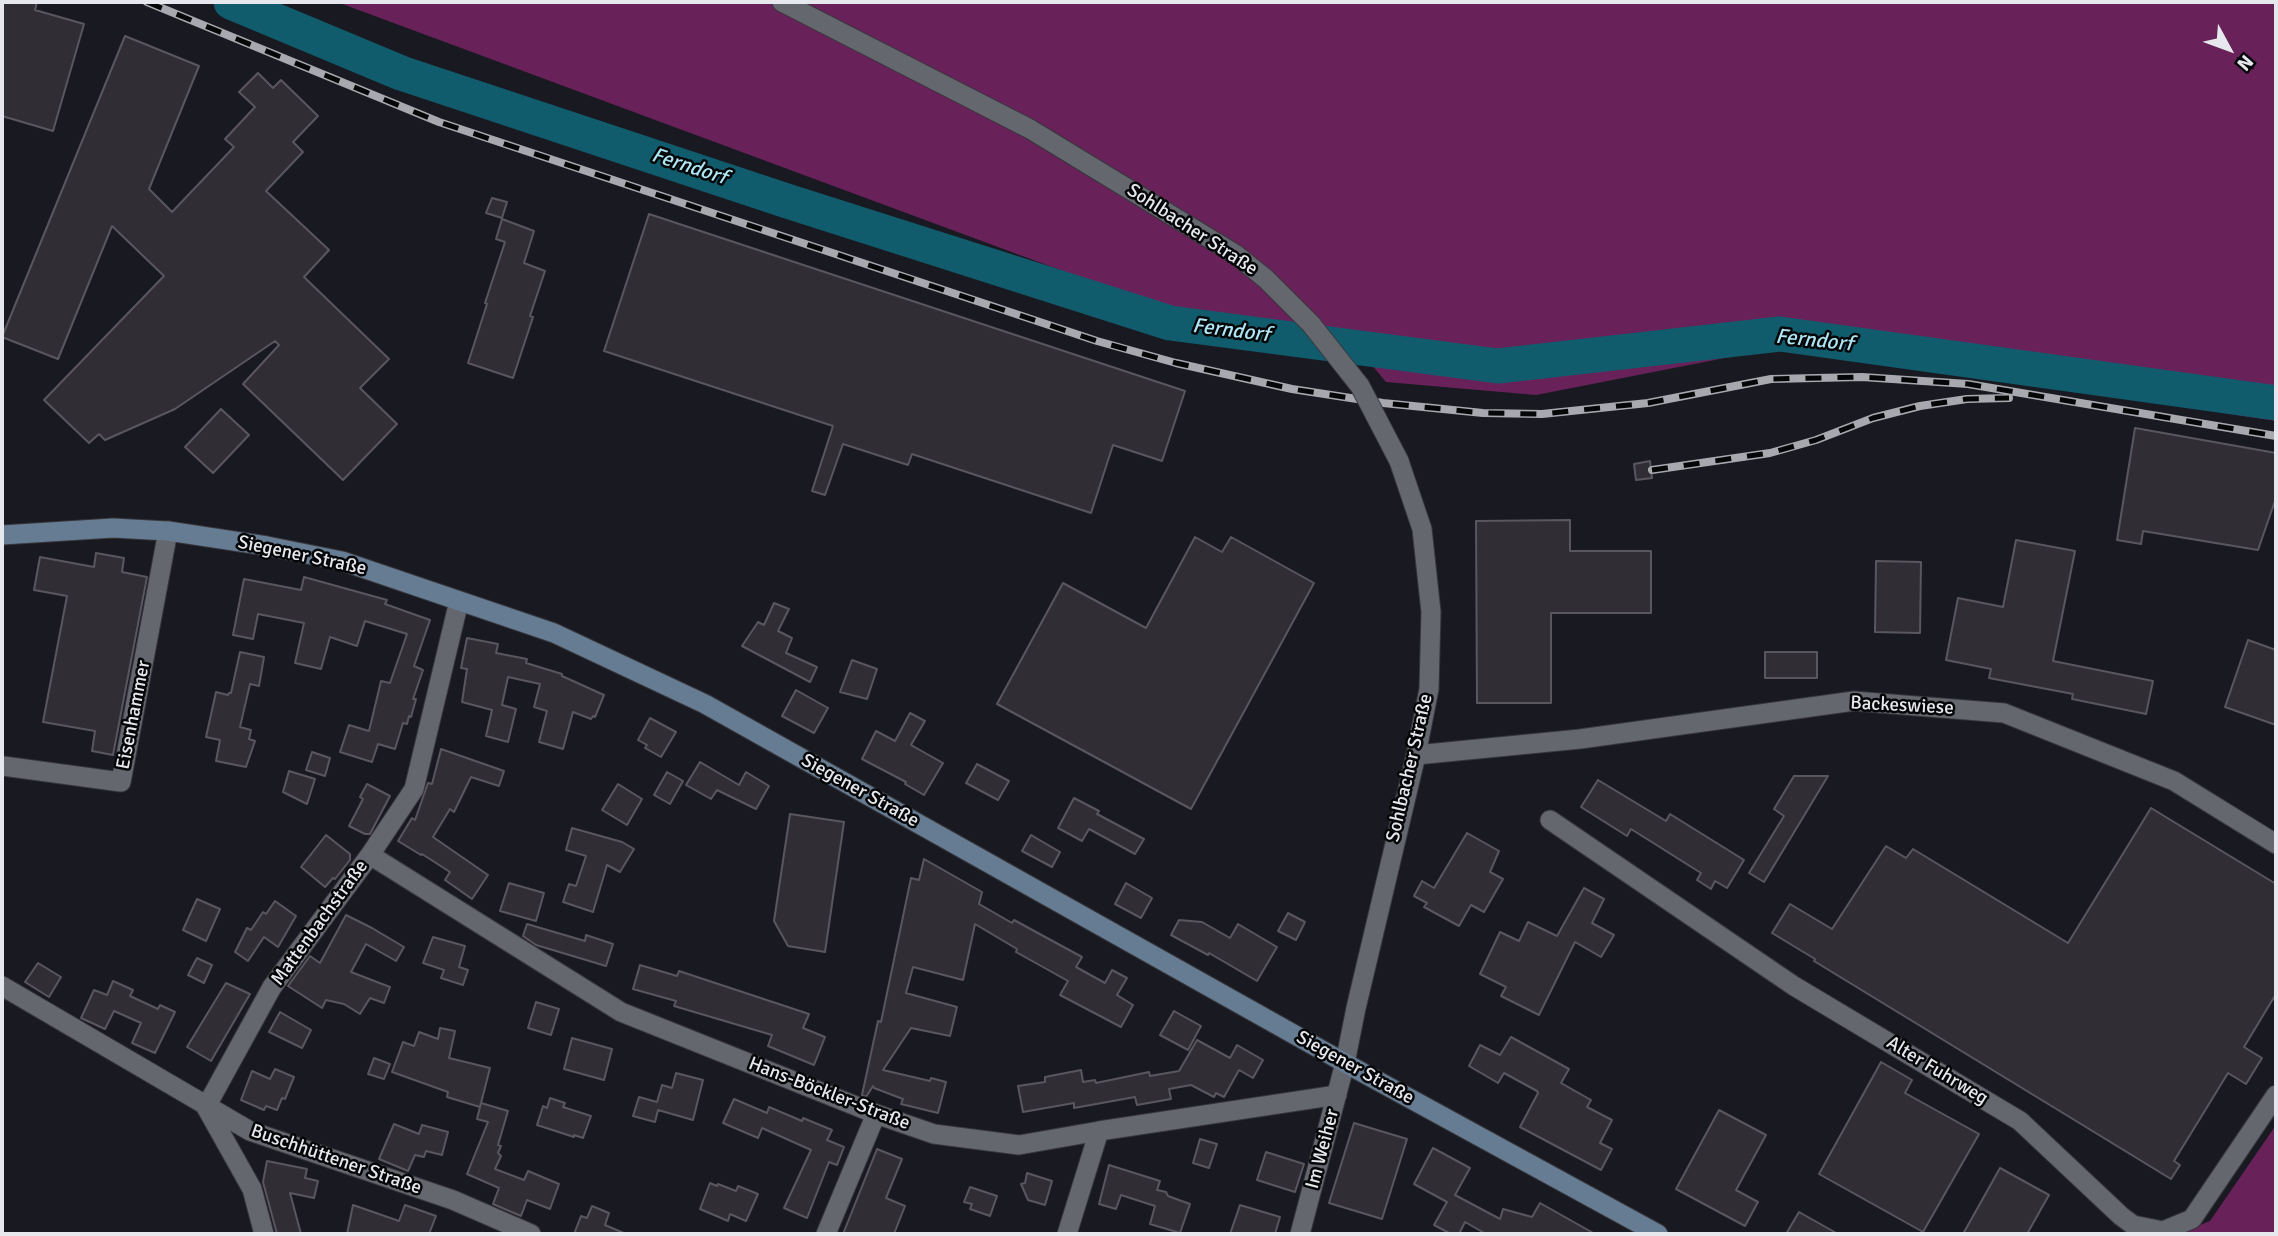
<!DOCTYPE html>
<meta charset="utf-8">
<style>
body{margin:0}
#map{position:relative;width:2278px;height:1236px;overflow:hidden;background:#191a21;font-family:Signika,sans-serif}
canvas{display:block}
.frame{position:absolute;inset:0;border:4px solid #e7e8ed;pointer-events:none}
.north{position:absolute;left:2194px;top:14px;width:70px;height:70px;-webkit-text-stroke:5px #050608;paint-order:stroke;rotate:131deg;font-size:19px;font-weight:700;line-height:28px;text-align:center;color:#e7e8ed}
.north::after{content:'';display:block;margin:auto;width:24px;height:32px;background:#e7e8ed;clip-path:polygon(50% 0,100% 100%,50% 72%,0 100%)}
</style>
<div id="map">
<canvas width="2278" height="1236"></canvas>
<div class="frame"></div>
<div class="north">N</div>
</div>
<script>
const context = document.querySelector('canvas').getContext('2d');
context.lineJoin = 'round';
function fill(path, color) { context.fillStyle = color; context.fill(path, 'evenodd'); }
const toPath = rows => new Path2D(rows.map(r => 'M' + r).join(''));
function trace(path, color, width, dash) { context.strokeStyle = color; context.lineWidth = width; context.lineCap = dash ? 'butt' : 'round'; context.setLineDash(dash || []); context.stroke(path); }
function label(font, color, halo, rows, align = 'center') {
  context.font = font + ' Signika,sans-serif'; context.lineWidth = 5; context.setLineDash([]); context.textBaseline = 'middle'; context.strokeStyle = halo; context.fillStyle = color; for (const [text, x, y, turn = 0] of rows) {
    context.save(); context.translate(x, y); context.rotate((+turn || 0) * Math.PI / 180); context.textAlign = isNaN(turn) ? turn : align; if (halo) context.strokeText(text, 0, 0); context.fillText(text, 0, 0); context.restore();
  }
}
fill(toPath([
 [337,2,2276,2,2276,421,1786,346,1536,395,1386,382,1351,340,1168,310],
 [2276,1125,2276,1234,2178,1234,2210,1221]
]), '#682259');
trace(toPath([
 [231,2,401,73,787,201,1170,323,1498,366,1780,334,2276,403]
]), '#115c6c', 35);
const building = toPath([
 [2,2,37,2,35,10,84,24,53,131,2,116,2,2],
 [125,36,199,66,149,189,172,212,234,147,225,139,255,107,239,92,258,73,273,88,281,80,318,116,293,142,303,152,266,191,329,250,304,277,389,359,360,388,397,424,343,480,243,384,279,345,275,341,175,409,105,440,99,434,89,443,44,400,164,276,112,226,58,359,2,337,125,36],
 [492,198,507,202,502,218,486,213,492,198],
 [649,214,1185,391,1162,461,1113,445,1091,513,912,454,908,465,843,444,825,495,812,491,833,426,604,351,649,214],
 [502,219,534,231,524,263,545,271,530,316,533,317,513,378,468,363,487,304,485,303,505,242,496,239,502,219],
 [221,409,249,435,213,473,185,447,221,409],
 [2135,428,2276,453,2276,498,2258,550,2143,531,2141,544,2117,540,2135,428],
 [1650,461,1652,478,1636,480,1634,464,1650,461],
 [1570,520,1570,551,1651,551,1651,613,1551,613,1551,703,1477,703,1476,521,1570,520],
 [1195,537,1222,552,1231,537,1314,583,1191,809,997,704,1063,583,1146,628,1195,537],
 [2016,540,2075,551,2053,661,2153,681,2146,714,2072,699,2073,694,1989,678,1991,669,1946,660,1958,598,2003,607,2016,540],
 [96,553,124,558,122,572,147,577,113,755,92,751,95,731,43,722,67,596,34,590,40,557,94,567,96,553],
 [1876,561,1921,562,1920,633,1875,632,1876,561],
 [304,577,387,600,385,604,430,620,414,666,423,670,413,699,416,699,411,717,409,716,407,724,403,723,395,749,378,744,372,762,340,752,349,725,369,731,381,681,390,683,407,634,365,621,357,646,330,637,321,669,295,663,304,623,258,614,253,639,233,635,244,579,301,590,304,577],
 [774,603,789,609,778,631,792,638,786,653,817,667,810,682,742,646,758,622,764,625,774,603],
 [467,638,498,644,496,653,527,659,526,663,562,674,562,676,604,695,595,717,593,716,591,719,573,712,563,749,539,742,547,711,534,707,540,684,508,677,502,705,516,709,508,742,486,736,492,710,462,702,467,669,461,668,467,638],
 [2248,640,2276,650,2276,725,2225,707,2248,640],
 [240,652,264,657,259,686,250,684,240,727,251,730,249,739,255,741,246,767,216,761,220,740,206,737,216,692,228,695,229,693,231,693,240,652],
 [1765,652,1817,652,1817,678,1765,678,1765,652],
 [852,660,877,669,867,699,840,692,852,660],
 [796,690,828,708,814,733,782,716,796,690],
 [910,713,925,721,911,745,943,763,924,795,905,784,906,782,862,759,876,731,895,741,910,713],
 [650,718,676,732,661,757,645,748,647,745,638,740,650,718],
 [441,749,504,771,499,786,471,777,454,812,450,809,433,837,488,875,472,899,445,880,450,872,422,854,421,855,398,841,412,818,415,820,428,783,432,784,441,749],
 [312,752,330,758,325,776,306,770,312,752],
 [700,762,739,785,746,772,769,786,756,809,717,790,711,799,686,785,700,762],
 [977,764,1009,781,998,800,966,783,977,764],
 [289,771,315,779,307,804,283,792,289,771],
 [667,772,683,781,670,804,654,795,667,772],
 [1794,776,1828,776,1764,882,1749,873,1784,816,1774,809,1794,776],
 [1598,780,1666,821,1670,814,1744,860,1727,888,1715,881,1711,889,1697,880,1701,873,1631,829,1627,836,1581,807,1598,780],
 [367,784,390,796,370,834,365,834,349,826,363,799,360,797,367,784],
 [618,784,642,799,627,825,602,810,618,784],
 [1074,798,1099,811,1097,814,1144,839,1135,854,1089,829,1082,841,1058,828,1074,798],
 [2151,808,2276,884,2276,994,2244,1047,2262,1058,2246,1084,2228,1073,2174,1161,2180,1165,2171,1179,1814,961,1815,959,1772,933,1790,904,1832,929,1886,846,1906,858,1913,849,2068,943,2151,808],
 [790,814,844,822,825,952,788,946,774,921,790,814],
 [572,828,622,842,634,849,620,872,607,865,593,912,563,902,569,884,576,886,586,856,566,850,572,828],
 [1467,833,1499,851,1490,872,1503,879,1484,912,1471,905,1459,926,1424,907,1427,903,1414,896,1422,881,1434,888,1467,833],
 [326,835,350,854,350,860,335,879,333,878,325,887,301,867,326,835],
 [1031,835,1060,852,1052,867,1022,851,1031,835],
 [924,859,982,892,979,904,1012,923,1014,920,1082,957,1076,967,1105,983,1112,970,1127,978,1117,995,1133,1005,1121,1027,1060,995,1068,981,1016,952,1017,949,975,924,963,980,913,967,906,993,957,1007,950,1036,911,1028,883,1070,930,1081,931,1078,946,1082,938,1113,901,1104,903,1099,874,1088,873,1086,866,1097,862,1095,878,1021,881,1022,911,878,919,880,924,859],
 [509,883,544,893,536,921,500,911,509,883],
 [1126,883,1152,898,1141,918,1115,904,1126,883],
 [1584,888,1604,899,1592,923,1614,935,1601,957,1575,942,1539,1015,1501,996,1506,987,1480,974,1500,932,1519,941,1528,922,1557,936,1584,888],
 [197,899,220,909,206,941,183,930,197,899],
 [275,901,296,916,278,947,264,937,248,961,235,952,247,928,251,930,263,912,266,914,275,901],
 [1288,913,1305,922,1296,940,1278,931,1288,913],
 [346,915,372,928,404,947,396,961,366,944,351,972,390,987,384,1003,370,998,360,1014,344,1004,326,1000,322,1008,288,986,310,956,320,963,346,915],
 [1179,920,1202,922,1230,938,1238,924,1277,947,1257,981,1209,953,1208,955,1171,935,1179,920],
 [527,924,585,941,586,935,613,944,606,966,536,945,523,936,527,924],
 [433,937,465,946,459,967,468,970,463,985,441,978,444,970,423,963,433,937],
 [197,958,212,965,204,983,188,975,197,958],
 [38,963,61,977,49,997,25,982,38,963],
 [640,965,677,976,679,971,809,1014,803,1028,825,1037,814,1065,768,1046,772,1035,674,1006,676,1001,633,989,640,965],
 [113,981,133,990,130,996,158,1009,160,1005,175,1012,155,1053,132,1043,141,1023,114,1011,105,1029,81,1018,94,990,107,995,113,981],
 [226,983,250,994,211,1061,187,1047,226,983],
 [536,1002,559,1009,551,1035,528,1028,536,1002],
 [1174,1011,1201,1026,1188,1050,1160,1035,1174,1011],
 [280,1012,311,1030,302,1048,269,1032,280,1012],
 [440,1028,455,1031,449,1058,490,1068,480,1107,481,1103,508,1111,498,1145,501,1146,498,1153,501,1156,495,1169,524,1180,528,1171,559,1184,550,1209,527,1200,521,1216,493,1204,499,1188,467,1174,488,1122,477,1119,480,1107,447,1097,448,1092,392,1072,403,1042,414,1046,419,1032,438,1039,440,1028],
 [1511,1037,1569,1069,1561,1083,1591,1100,1587,1107,1612,1120,1600,1143,1612,1149,1601,1170,1520,1127,1538,1093,1537,1091,1504,1073,1498,1083,1469,1066,1480,1045,1500,1055,1511,1037],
 [572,1038,612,1049,604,1080,564,1069,572,1038],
 [1197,1040,1230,1058,1237,1045,1263,1060,1253,1078,1239,1070,1224,1097,1216,1093,1214,1097,1191,1085,1169,1089,1171,1099,1137,1105,1135,1097,1074,1108,1074,1103,1023,1112,1018,1086,1045,1082,1045,1077,1081,1070,1083,1082,1095,1080,1096,1083,1149,1072,1150,1076,1179,1071,1197,1040],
 [374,1058,390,1064,384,1079,368,1074,374,1058],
 [1881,1062,1912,1080,1905,1093,1979,1134,1923,1232,1819,1174,1881,1062],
 [275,1069,294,1077,285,1099,282,1098,277,1110,266,1106,264,1110,241,1100,252,1071,270,1079,275,1069],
 [676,1073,703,1080,693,1120,658,1110,655,1122,633,1116,639,1097,657,1102,662,1085,672,1088,676,1073],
 [550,1098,565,1103,563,1107,591,1116,583,1138,574,1135,574,1137,537,1125,543,1106,547,1108,550,1098],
 [734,1099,767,1113,769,1107,802,1121,803,1118,832,1130,827,1140,844,1147,837,1165,829,1162,807,1218,784,1208,811,1150,762,1128,758,1138,723,1123,734,1099],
 [1719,1110,1766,1135,1736,1190,1758,1202,1745,1226,1676,1189,1719,1110],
 [1354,1123,1407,1139,1382,1219,1329,1203,1354,1123],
 [394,1124,419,1134,422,1125,448,1132,442,1155,426,1151,424,1157,415,1155,408,1171,379,1159,394,1124],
 [1200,1139,1217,1144,1209,1168,1193,1163,1200,1139],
 [1433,1148,1470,1168,1455,1195,1500,1219,1503,1209,1532,1217,1540,1203,1595,1234,1486,1234,1465,1222,1459,1234,1451,1234,1434,1225,1447,1202,1414,1184,1433,1148],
 [877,1149,902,1159,886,1198,905,1206,894,1234,843,1234,877,1149],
 [1266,1152,1304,1164,1295,1192,1257,1180,1266,1152],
 [267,1161,307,1169,305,1178,318,1181,314,1198,290,1193,301,1234,277,1234,263,1182,267,1161],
 [1109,1165,1160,1181,1157,1190,1166,1192,1168,1196,1190,1204,1180,1233,1150,1224,1155,1206,1121,1195,1116,1209,1099,1204,1109,1165],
 [2000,1168,2049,1195,2027,1234,1963,1234,2000,1168],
 [1027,1173,1052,1181,1045,1205,1028,1200,1021,1184,1025,1183,1027,1173],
 [710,1183,717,1186,718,1184,736,1191,738,1186,758,1194,746,1221,730,1214,728,1221,700,1209,710,1183],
 [970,1187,997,1196,990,1216,970,1209,972,1204,964,1202,970,1187],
 [353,1205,399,1221,405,1205,436,1216,429,1234,347,1234,353,1205],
 [1240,1205,1280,1217,1275,1234,1230,1234,1240,1205],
 [592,1206,609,1213,605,1225,626,1234,574,1234,581,1216,587,1218,592,1206],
 [1799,1212,1838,1234,1786,1234,1799,1212]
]);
fill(building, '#312d34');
trace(building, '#5a565e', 2);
const minor = toPath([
 [1416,755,1580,739,1854,701,2004,713,2174,781,2276,844],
 [3,766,121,782,168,531],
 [1550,820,1794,986,2020,1121,2121,1216,2133,1225,2163,1231,2192,1219,2276,1095],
 [370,855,621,1012,876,1114,934,1134,1019,1145,1099,1131,1337,1095],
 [2,986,250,1131,453,1200,531,1234],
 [264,1234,252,1189,206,1107,272,987,370,855,414,789,459,601],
 [826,1234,876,1114],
 [1067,1234,1099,1131],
 [1300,1234,1345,1063]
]);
const tertiary = toPath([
 [782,2,1030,129,1235,254,1266,279],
 [1345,1063,1356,1008,1416,755,1429,689,1431,612,1422,529,1399,461]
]);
const secondary = toPath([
 [2,535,113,528,168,531,267,546,342,561,554,633,705,704,1345,1063,1658,1234]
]);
trace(minor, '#37373c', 21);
trace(tertiary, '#37373c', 21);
trace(secondary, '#37373c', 21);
trace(minor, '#65676f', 19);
trace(tertiary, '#65676f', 19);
trace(secondary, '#667c93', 19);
const rail = toPath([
 [147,2,439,122,1097,341,1176,363,1292,389,1383,403,1483,413,1542,414,1648,403,1771,379,1862,377,1968,384,2276,436],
 [1652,470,1770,453,1816,440,1873,418,1920,406,1967,399,2009,398]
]);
trace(rail, '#a8a9af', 8);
trace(rail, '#050608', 5, [16]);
const tertiaryBridge = toPath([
 [1266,279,1311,324,1360,386,1399,461]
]);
trace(tertiaryBridge, '#37373c', 21, []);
trace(tertiaryBridge, '#65676f', 19);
label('19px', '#e7e8ed', '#050608', [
 ["Sohlbacher Straße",1192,230,33],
 ["Siegener Straße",302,556,12],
 ["Backeswiese",1902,706,3],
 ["Eisenhammer",134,715,-79],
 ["Sohlbacher Straße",1410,768,-77],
 ["Siegener Straße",860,791,29],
 ["Mattenbachstraße",320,923,-54],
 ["Siegener Straße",1355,1068,29],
 ["Alter Fuhrweg",1937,1071,31],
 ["Hans-Böckler-Straße",829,1094,21],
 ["Im Weiher",1323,1149,-75],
 ["Buschhüttener Straße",336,1160,19]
]);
label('italic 21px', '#aee6f5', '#050608', [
 ["Ferndorf",689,167,18],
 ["Ferndorf",1231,331,7],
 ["Ferndorf",1814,341,6]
]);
</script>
